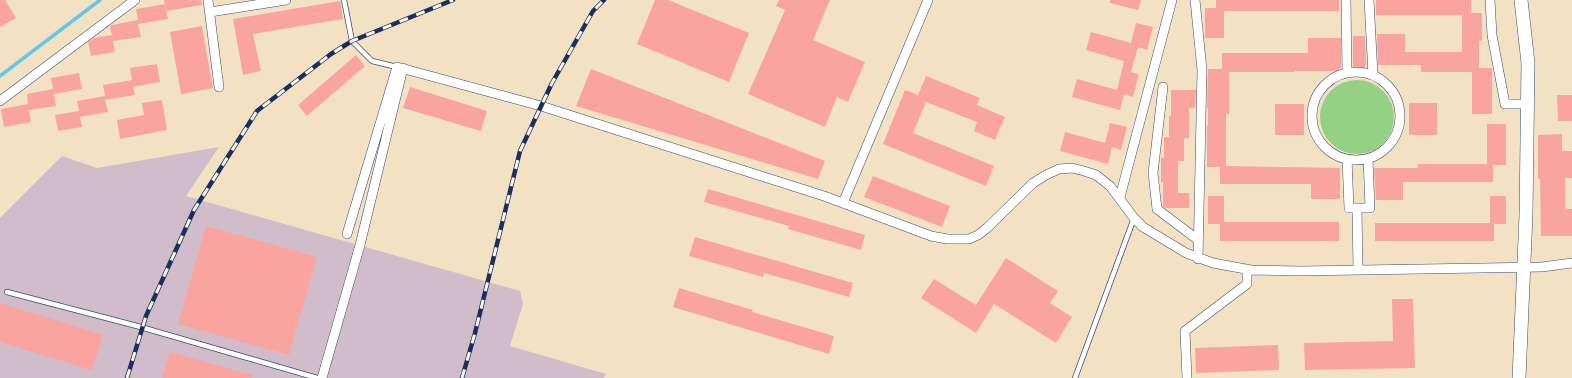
<!DOCTYPE html>
<style>
body{margin:0}
canvas{display:block;background:#f3e1c4}
</style>
<canvas width="1572" height="378"></canvas>
<script>
const context = document.querySelector('canvas').getContext('2d');
context.lineJoin = 'round';
function fill(path, color) { context.fillStyle = color; context.fill(path, 'evenodd'); }
const toPath = rows => new Path2D(rows.map(r => 'M' + r).join(''));
function trace(path, color, width, dash) { context.strokeStyle = color; context.lineWidth = width; context.lineCap = dash ? 'butt' : 'round'; context.setLineDash(dash || []); context.stroke(path); }
fill(toPath([
 [219,147,186,196,520,291,523,304,510,346,606,374,604,378,0,378,0,218,62,156,97,168]
]), '#d1bdca');
fill(toPath([
 '1320 117a37 37 0 1 1 74 0a37 37 0 1 1-74 0Z'
]), '#95d185');
trace(toPath([
 [0,76,100,0]
]), '#67c6e5', 3.5);
fill(toPath([
 [0,0,5,0,16,18,0,27],
 [164,0,201,0,202,5,166,11],
 [655,0,668,0,749,33,729,82,637,44],
 [779,0,830,0,813,40,865,62,848,102,837,97,825,127,748,94,785,10,776,6],
 [1110,0,1141,0,1138,10,1110,3],
 [1216,0,1339,0,1339,11,1224,11,1224,38,1205,38,1205,8,1216,8],
 [1376,0,1471,0,1471,13,1482,13,1482,41,1479,41,1479,68,1492,68,1492,114,1472,114,1472,72,1421,72,1421,65,1378,65,1377,34,1405,34,1405,52,1462,52,1462,15,1376,15],
 [340,1,343,19,253,34,261,71,243,75,233,19],
 [165,4,168,19,138,24,141,37,113,41,110,26,112,25,138,20,136,9],
 [1136,23,1153,27,1147,50,1138,47,1131,72,1139,74,1133,97,1124,94,1120,110,1072,97,1077,79,1117,90,1124,61,1086,50,1091,32,1131,43],
 [202,26,213,88,181,94,170,32],
 [112,35,115,52,91,56,88,42,94,38],
 [1353,36,1365,36,1366,65,1365,65,1365,68,1353,68],
 [1308,38,1341,38,1341,68,1339,68,1339,71,1295,71,1295,72,1229,72,1229,114,1226,114,1226,166,1340,168,1340,199,1311,199,1311,184,1220,184,1220,167,1207,167,1207,126,1208,126,1208,108,1207,108,1208,69,1222,69,1222,53,1308,53],
 [356,55,365,66,307,116,298,105],
 [157,64,160,82,133,87,135,95,105,100,108,112,80,117,82,127,58,131,55,115,79,111,77,101,105,96,103,85,132,80,130,68],
 [591,69,825,161,818,179,576,106],
 [79,73,82,89,54,94,56,106,29,110,31,122,4,127,1,109,28,104,27,94,53,89,51,78],
 [926,76,980,98,977,105,1005,117,995,140,974,131,977,122,926,102,913,133,994,166,986,186,883,144,905,90,918,95],
 [410,87,487,111,481,131,403,108],
 [1171,90,1196,90,1195,108,1189,108,1189,138,1184,138,1184,161,1178,161,1178,193,1189,193,1189,208,1165,208,1163,206,1163,182,1161,182,1161,158,1164,158,1164,137,1169,137,1169,116,1171,116],
 [1557,95,1572,95,1572,121,1558,121],
 [162,100,167,130,120,139,117,120,144,115,142,103],
 [1409,103,1437,103,1437,135,1409,135],
 [1275,104,1304,104,1304,135,1275,135],
 [1110,123,1127,127,1121,150,1112,147,1108,164,1060,151,1065,132,1105,143],
 [1487,124,1506,124,1506,165,1493,165,1493,182,1403,182,1403,200,1376,200,1374,168,1418,168,1418,164,1487,164],
 [1562,134,1562,151,1572,151,1572,178,1565,178,1565,209,1572,209,1572,236,1541,236,1540,179,1538,179,1538,135],
 [873,176,950,206,942,227,864,197],
 [708,189,865,235,861,250,788,229,789,226,704,202],
 [1208,196,1224,196,1224,222,1339,222,1339,241,1220,241,1220,224,1208,224],
 [1490,196,1506,196,1506,224,1494,224,1494,241,1375,241,1375,223,1490,223],
 [206,226,317,257,289,355,178,324],
 [695,237,853,283,849,297,764,273,763,277,689,256],
 [1006,258,1058,291,1050,303,1072,317,1056,343,994,304,976,333,921,298,934,279,976,305],
 [679,288,753,310,752,312,834,336,829,354,673,307],
 [1392,299,1413,299,1415,368,1305,370,1304,343,1393,341],
 [0,303,103,335,92,370,0,342],
 [1278,345,1279,370,1196,373,1195,348],
 [170,352,252,375,252,378,162,378]
]), '#faa4a0');
const lane = toPath([
 [344,0,352,41,372,61,397,67],
 [7,292,137,326,317,378],
 [1075,378,1134,218]
]);
const street = toPath([
 [208,0,219,87],
 [1195,0,1202,70,1198,259],
 [1346,0,1347,73],
 [1369,0,1373,75],
 [1490,0,1492,35,1505,104,1527,104],
 [210,12,286,0],
 '1312 116a44 44 0 1 1 88 0a44 44 0 1 1-88 0Z',
 [1163,87,1153,173,1157,209,1198,240],
 [0,101,135,0],
 [1347,159,1349,208,1370,208,1368,159],
 [1120,197,1172,0],
 [843,203,928,0],
 [1357,208,1358,270],
 [347,234,397,67,541,106,824,196,931,236,947,239,969,239,978,235,987,228,1033,183,1046,175,1059,169,1072,168,1084,171,1096,175,1110,186,1134,218,1143,227,1186,253,1213,263,1251,270,1301,271,1542,267,1572,263],
 [322,378,360,245,403,68],
 [1187,378,1185,331,1247,284,1247,270]
]);
const secondary = toPath([
 [1519,378,1526,215,1528,63,1521,0]
]);
trace(lane, '#3b4a6d', 6);
trace(street, '#3b4a6d', 10);
trace(secondary, '#3b4a6d', 14);
trace(lane, '#fff', 4.5);
trace(street, '#fff', 9);
trace(secondary, '#fff', 13);
const rail = toPath([
 [127,378,146,316,194,210,257,111,331,54,352,41,453,0],
 [462,378,475,333,520,151,552,83,593,11,604,0]
]);
trace(rail, '#1b2f5e', 4.5);
trace(rail, '#fcf5e5', 3, [9]);
</script>
